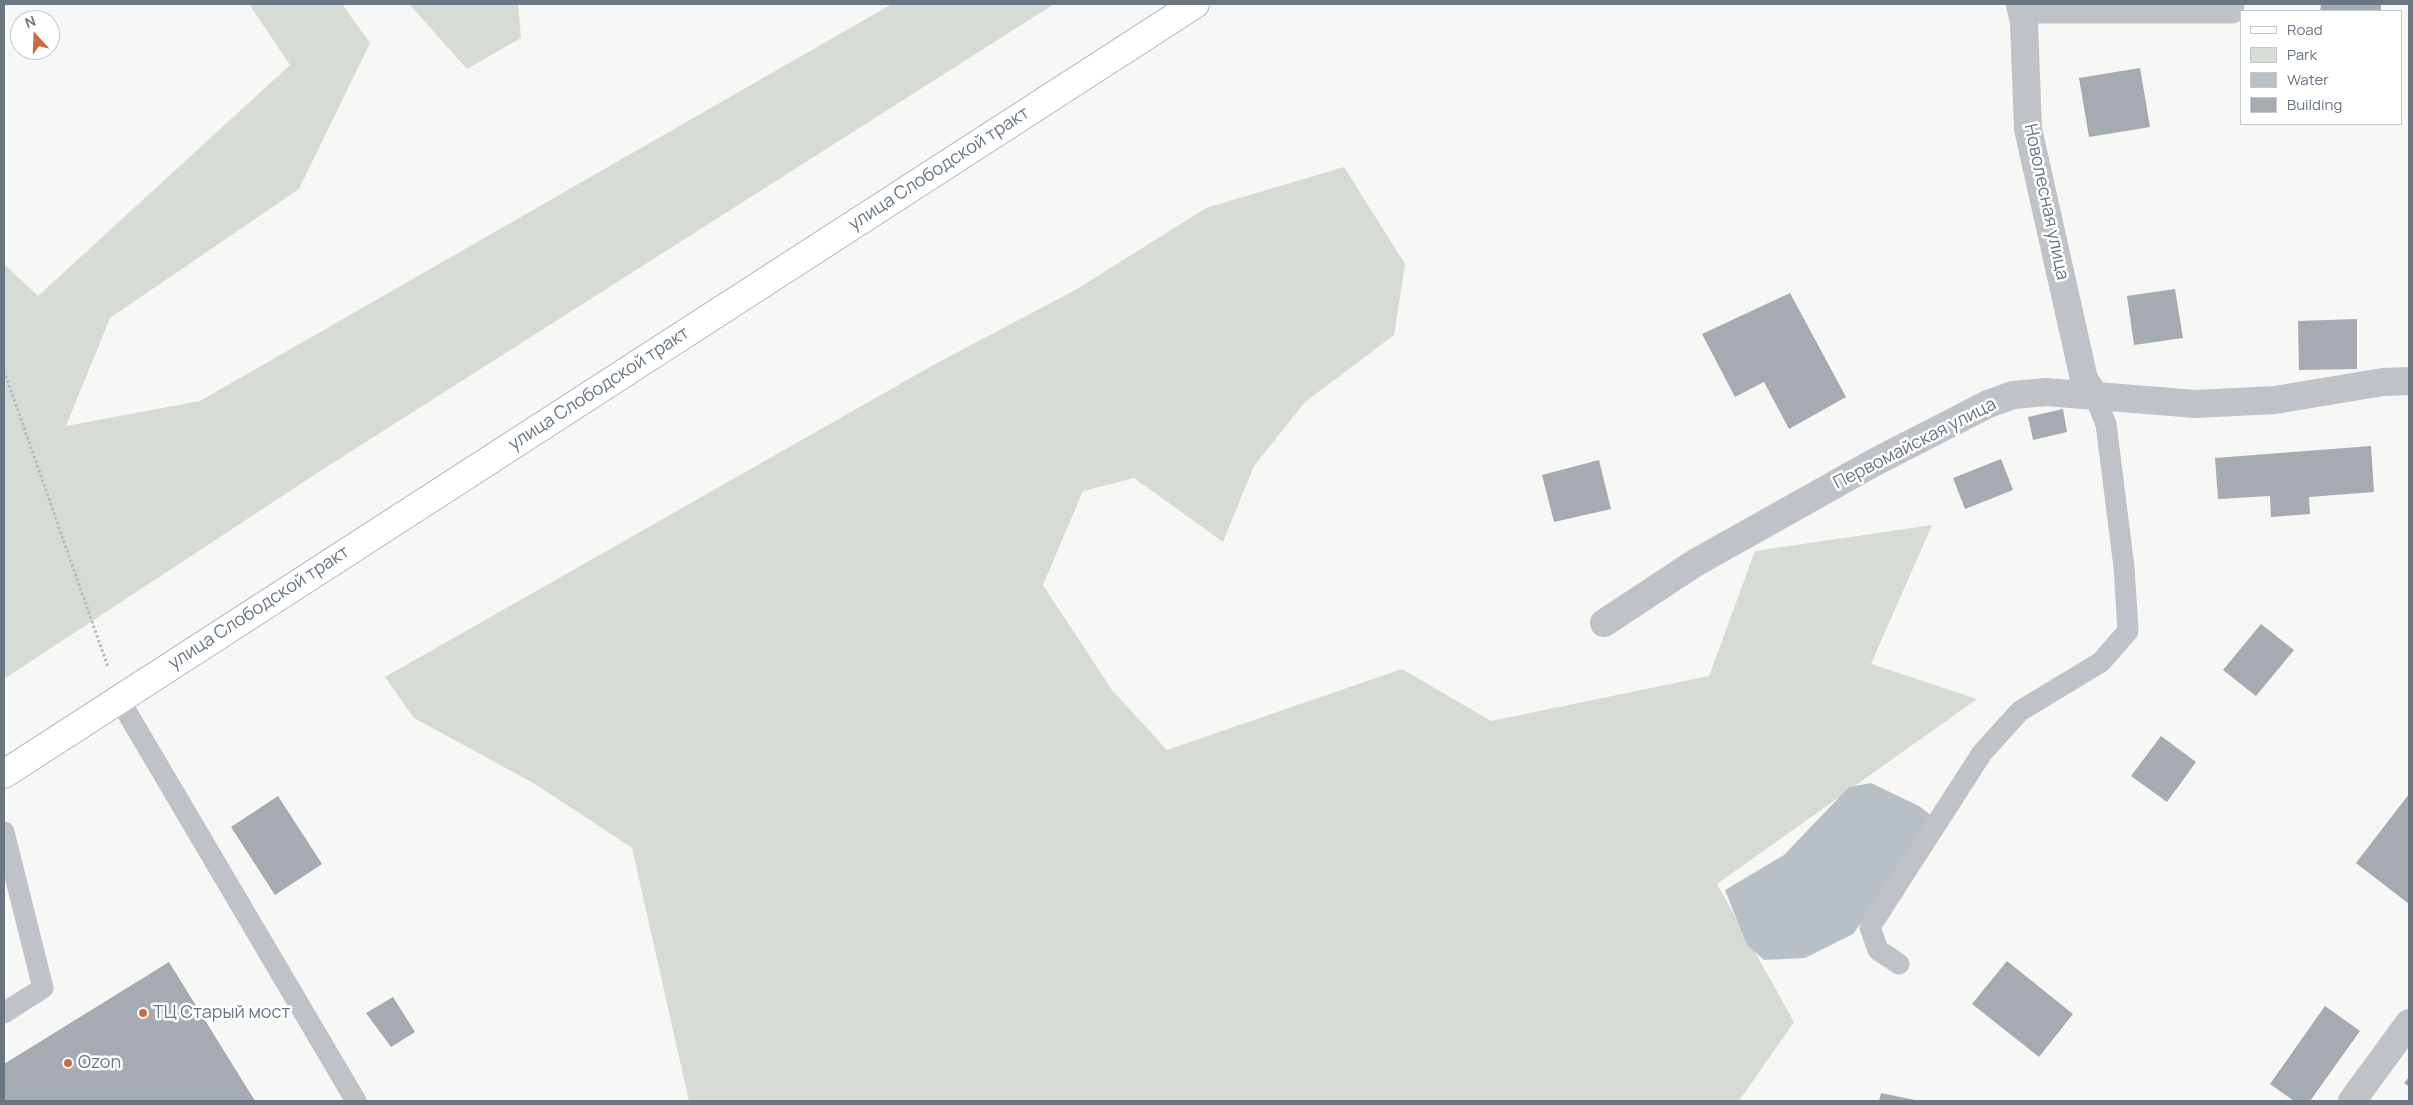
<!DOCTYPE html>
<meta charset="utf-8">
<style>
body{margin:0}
#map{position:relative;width:2413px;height:1105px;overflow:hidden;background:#f7f7f5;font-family:Manrope,sans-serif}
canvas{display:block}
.frame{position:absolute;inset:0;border:5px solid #6a7682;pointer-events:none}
.legend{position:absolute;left:2240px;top:10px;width:162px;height:115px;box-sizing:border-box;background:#fff;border:1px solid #c3c8cd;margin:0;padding:6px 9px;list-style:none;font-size:15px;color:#6a7682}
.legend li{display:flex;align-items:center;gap:10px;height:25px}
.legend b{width:25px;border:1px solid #c3c8cd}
.north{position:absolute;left:10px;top:10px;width:50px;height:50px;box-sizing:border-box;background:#fff;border:1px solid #c3c8cd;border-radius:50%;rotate:340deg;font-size:14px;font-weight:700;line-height:20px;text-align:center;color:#6a7682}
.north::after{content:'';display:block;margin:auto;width:18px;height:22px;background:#cc6b40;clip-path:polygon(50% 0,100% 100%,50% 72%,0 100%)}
</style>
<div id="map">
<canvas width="2413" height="1105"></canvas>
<div class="frame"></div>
<ul class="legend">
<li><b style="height:6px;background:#fff"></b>Road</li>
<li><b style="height:14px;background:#d7dbd5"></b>Park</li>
<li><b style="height:14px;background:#b8c0c5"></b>Water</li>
<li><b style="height:14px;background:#a5abb1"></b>Building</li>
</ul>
<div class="north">N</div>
</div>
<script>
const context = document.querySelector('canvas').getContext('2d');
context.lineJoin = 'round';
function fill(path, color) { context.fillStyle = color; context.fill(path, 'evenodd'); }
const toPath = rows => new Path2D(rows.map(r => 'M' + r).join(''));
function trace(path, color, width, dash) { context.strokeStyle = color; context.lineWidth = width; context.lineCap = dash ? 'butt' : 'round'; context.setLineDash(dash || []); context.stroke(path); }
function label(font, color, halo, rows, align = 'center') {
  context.font = font + ' Manrope,sans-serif'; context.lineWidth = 5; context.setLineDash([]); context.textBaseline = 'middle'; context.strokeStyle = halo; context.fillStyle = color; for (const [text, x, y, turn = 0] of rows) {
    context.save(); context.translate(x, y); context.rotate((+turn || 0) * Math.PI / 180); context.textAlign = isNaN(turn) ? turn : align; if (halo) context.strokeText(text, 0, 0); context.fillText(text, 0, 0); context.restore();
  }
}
fill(toPath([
 [249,4,342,4,370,43,299,189,110,318,66,426,200,401,892,4,1054,4,328,466,4,679,4,264,38,296,290,65],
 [409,4,518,4,521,38,467,69],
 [1344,167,1405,264,1394,335,1305,402,1254,466,1223,542,1134,478,1083,491,1043,585,1112,690,1167,750,1402,669,1491,721,1709,676,1755,551,1932,525,1871,664,1977,699,1717,884,1794,1022,1739,1101,689,1101,632,848,535,784,414,718,385,677,937,363,1077,289,1206,208]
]), '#d7dbd5');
fill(toPath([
 [1871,783,1919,806,1933,817,1901,866,1853,934,1805,958,1764,960,1747,945,1725,890,1784,855,1849,787]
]), '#b8c0c5');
fill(toPath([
 [2321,4,2381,4,2381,11,2320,11],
 [2140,68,2150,127,2089,137,2079,78],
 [2175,289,2183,338,2134,345,2127,296],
 [1790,293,1846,397,1789,429,1764,382,1735,397,1702,334],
 [2357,319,2357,369,2299,370,2298,321],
 [2063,409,2067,432,2033,440,2028,417],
 [2371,446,2374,492,2309,497,2310,514,2271,517,2270,496,2218,499,2215,458],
 [2001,459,2013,490,1965,509,1953,478],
 [1599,460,1611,509,1554,522,1542,475],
 [2261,624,2294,650,2256,696,2223,670],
 [2161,736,2196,762,2167,802,2131,776],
 [2409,794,2409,904,2356,863],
 [278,796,322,864,275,895,231,827],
 [2007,961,2073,1014,2039,1057,1972,1004],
 [169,962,255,1101,4,1101,4,1064],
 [393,997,415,1032,391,1047,366,1013],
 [2325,1006,2360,1031,2310,1101,2294,1101,2270,1084],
 [2409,1077,2409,1087,2404,1083],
 [1881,1093,1915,1100,1915,1101,1879,1101]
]), '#a5abb1');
const primary = toPath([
 [4,774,1195,4]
]);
trace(primary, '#b3b6ba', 30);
trace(toPath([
 [4,371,108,667]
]), '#b7babc', 3, [2.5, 2.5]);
trace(toPath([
 [2022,13,2233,13,2234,4],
 [119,699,356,1101],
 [4,832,43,988,4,1013],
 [1899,964,1878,950,1870,927,1982,753,2020,711,2101,662,2128,631,2124,567,2106,424,2094,395]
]), '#bfc2c6', 21);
trace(toPath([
 [2020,4,2024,23,2028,129,2084,379,2094,395],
 [1604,623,1695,563,1875,462,1988,404,2013,395,2046,392,2196,404,2275,400,2383,382,2409,381],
 [2352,1101,2409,1023]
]), '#bfc2c6', 28);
trace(primary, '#fff', 28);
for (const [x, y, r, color] of [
 [143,1013,5,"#cc6b40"],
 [68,1063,5,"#cc6b40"]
]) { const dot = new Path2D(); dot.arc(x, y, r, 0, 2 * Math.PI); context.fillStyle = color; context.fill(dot); trace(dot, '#fff', 2); }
label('18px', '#6a7682', '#fff', [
 ["улица Слободской тракт",939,169,-33],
 ["Новолесная улица",2046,202,78],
 ["улица Слободской тракт",599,389,-33],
 ["Первомайская улица",1915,444,-27],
 ["улица Слободской тракт",259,608,-33]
]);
label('18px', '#6a7682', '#fff', [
 ["ТЦ Старый мост",153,1013],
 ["Ozon",78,1063]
], 'left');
</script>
